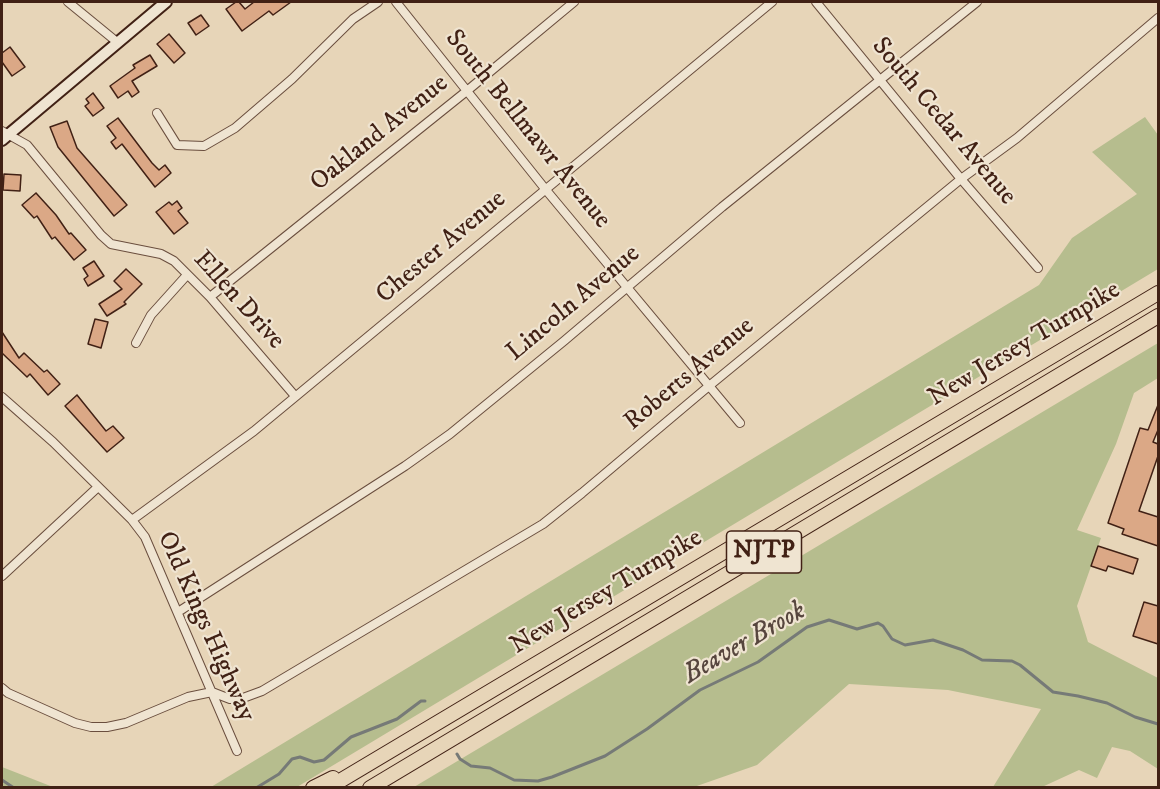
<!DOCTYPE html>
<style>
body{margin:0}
#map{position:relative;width:1160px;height:789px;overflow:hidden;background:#e7d5b8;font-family:"IM FELL DW Pica",serif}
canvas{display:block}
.frame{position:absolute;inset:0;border:3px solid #412115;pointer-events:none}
</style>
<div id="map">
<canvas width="1160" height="789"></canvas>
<div class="frame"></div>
</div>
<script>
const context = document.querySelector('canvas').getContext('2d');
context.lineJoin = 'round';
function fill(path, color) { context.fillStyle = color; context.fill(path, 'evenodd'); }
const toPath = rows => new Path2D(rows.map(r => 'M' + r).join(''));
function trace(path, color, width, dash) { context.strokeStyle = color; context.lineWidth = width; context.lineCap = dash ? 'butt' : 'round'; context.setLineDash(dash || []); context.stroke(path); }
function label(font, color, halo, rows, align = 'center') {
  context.font = font + ' "IM FELL DW Pica",serif'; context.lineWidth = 4.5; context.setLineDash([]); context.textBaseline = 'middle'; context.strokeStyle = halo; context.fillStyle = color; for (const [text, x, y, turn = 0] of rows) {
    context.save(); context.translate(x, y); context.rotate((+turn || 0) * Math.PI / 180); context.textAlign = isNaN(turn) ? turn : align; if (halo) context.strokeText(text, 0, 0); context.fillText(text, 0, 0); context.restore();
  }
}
fill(toPath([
 [1145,117,1158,135,1158,269,297,787,211,787,1039,285,1072,238,1137,194,1092,152],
 [1158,343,1158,378,1134,393,1116,444,1077,530,1101,538,1077,606,1088,642,1158,678,1158,769,1130,751,1112,747,1097,778,1079,770,1042,787,993,787,1041,709,948,690,849,684,757,765,694,787,414,787],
 [2,767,53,787,2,787]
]), '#b6bd8e');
trace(toPath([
 [457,754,460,759,471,766,490,768,514,780,538,781,552,777,605,756,647,729,700,690,758,662,807,627,829,620,857,629,878,623,883,626,892,639,905,645,933,640,963,650,982,660,1012,661,1020,665,1053,692,1078,696,1107,703,1135,717,1158,724],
 [2,780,14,788],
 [256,788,279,774,292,759,300,757,314,762,324,760,351,737,397,719,421,701,425,701]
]), '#767a77', 3);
const building = toPath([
 [236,2,239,2,245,9,254,2,291,2,273,15,269,11,242,31,226,9,236,2],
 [201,15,209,26,196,35,188,23,201,15],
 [169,34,185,53,174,63,157,44,169,34],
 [10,47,25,67,12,76,2,62,2,53,10,47],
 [150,55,157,66,132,81,139,92,132,97,128,91,118,98,110,86,135,68,133,65,150,55],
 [93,93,104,108,93,116,85,106,89,103,86,99,93,93],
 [118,118,152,163,159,170,165,165,171,173,155,187,122,144,116,149,111,142,116,138,107,126,118,118],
 [67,121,77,148,127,205,114,216,58,147,50,127,67,121],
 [4,174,21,175,20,191,3,190,4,174],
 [36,193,56,215,69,234,71,233,86,250,74,260,55,237,52,239,37,216,34,218,22,205,36,193],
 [177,201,182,208,178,211,188,223,174,234,156,212,169,202,172,205,177,201],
 [94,261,104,276,88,286,84,279,88,276,83,268,94,261],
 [126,269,142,284,124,302,126,304,107,316,99,304,122,289,114,281,126,269],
 [95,319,108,322,101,348,88,344,95,319],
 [2,332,19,358,24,353,44,372,47,370,60,384,48,395,30,374,27,377,2,353,2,332],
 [77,395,106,431,113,426,124,438,107,452,65,406,77,395],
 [1158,405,1158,430,1153,442,1158,444,1158,456,1139,511,1158,517,1158,546,1122,534,1124,529,1108,523,1140,428,1148,430,1158,405],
 [1098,546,1138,559,1133,574,1108,566,1106,571,1091,566,1098,546],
 [1144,602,1158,606,1158,644,1133,636,1144,602]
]);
fill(building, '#dba886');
trace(building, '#412115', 1.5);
const minor = toPath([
 [68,2,117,42],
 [396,2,546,190,740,423],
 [816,2,961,179,1038,268],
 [157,113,177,145,204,146,235,128,292,79,353,19,378,2],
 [2,131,27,145,101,235,111,244,161,254,174,261,210,297,295,396],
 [210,297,468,90,574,2],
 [136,343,151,315,187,275],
 [2,397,53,442,132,520,145,537,237,751],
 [132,520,254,431,772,2],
 [2,576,98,487],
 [178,612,405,466,450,434,564,341,722,207,977,2],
 [2,688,8,693,75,723,91,727,107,727,126,723,188,697,212,692],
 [212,692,230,699,243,698,262,691,543,524,582,493,709,386,961,179,1017,138,1158,18]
]);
const secondary = toPath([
 [2,140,166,2]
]);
const motorway = toPath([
 [313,788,333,778],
 [328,788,1158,293],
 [370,788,1158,316]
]);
trace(minor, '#6a4e3e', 10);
trace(secondary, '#412115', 14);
trace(motorway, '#412115', 16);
trace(minor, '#efe4d1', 8);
trace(secondary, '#efe4d1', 10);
trace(motorway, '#e7d5b8', 14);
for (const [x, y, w] of [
 [764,552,75]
]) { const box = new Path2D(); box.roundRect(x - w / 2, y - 21, w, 42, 4.5); context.fillStyle = '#efe4d1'; context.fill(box); trace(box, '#412115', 1.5); }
label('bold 24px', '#412115', null, [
 ["NJTP",764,552]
]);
label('26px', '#412115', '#efe4d1', [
 ["South Cedar Avenue",943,122,50],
 ["South Bellmawr Avenue",527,130,51],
 ["Oakland Avenue",380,134,-39],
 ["Chester Avenue",442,248,-40],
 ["Ellen Drive",238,301,48],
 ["Lincoln Avenue",574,304,-40],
 ["New Jersey Turnpike",1025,345,-31],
 ["Roberts Avenue",690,375,-40],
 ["New Jersey Turnpike",607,593,-31],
 ["Old Kings Highway",205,627,66]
]);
label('italic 27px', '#57463e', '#efe4d1', [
 ["Beaver Brook",745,644,-30]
]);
</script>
